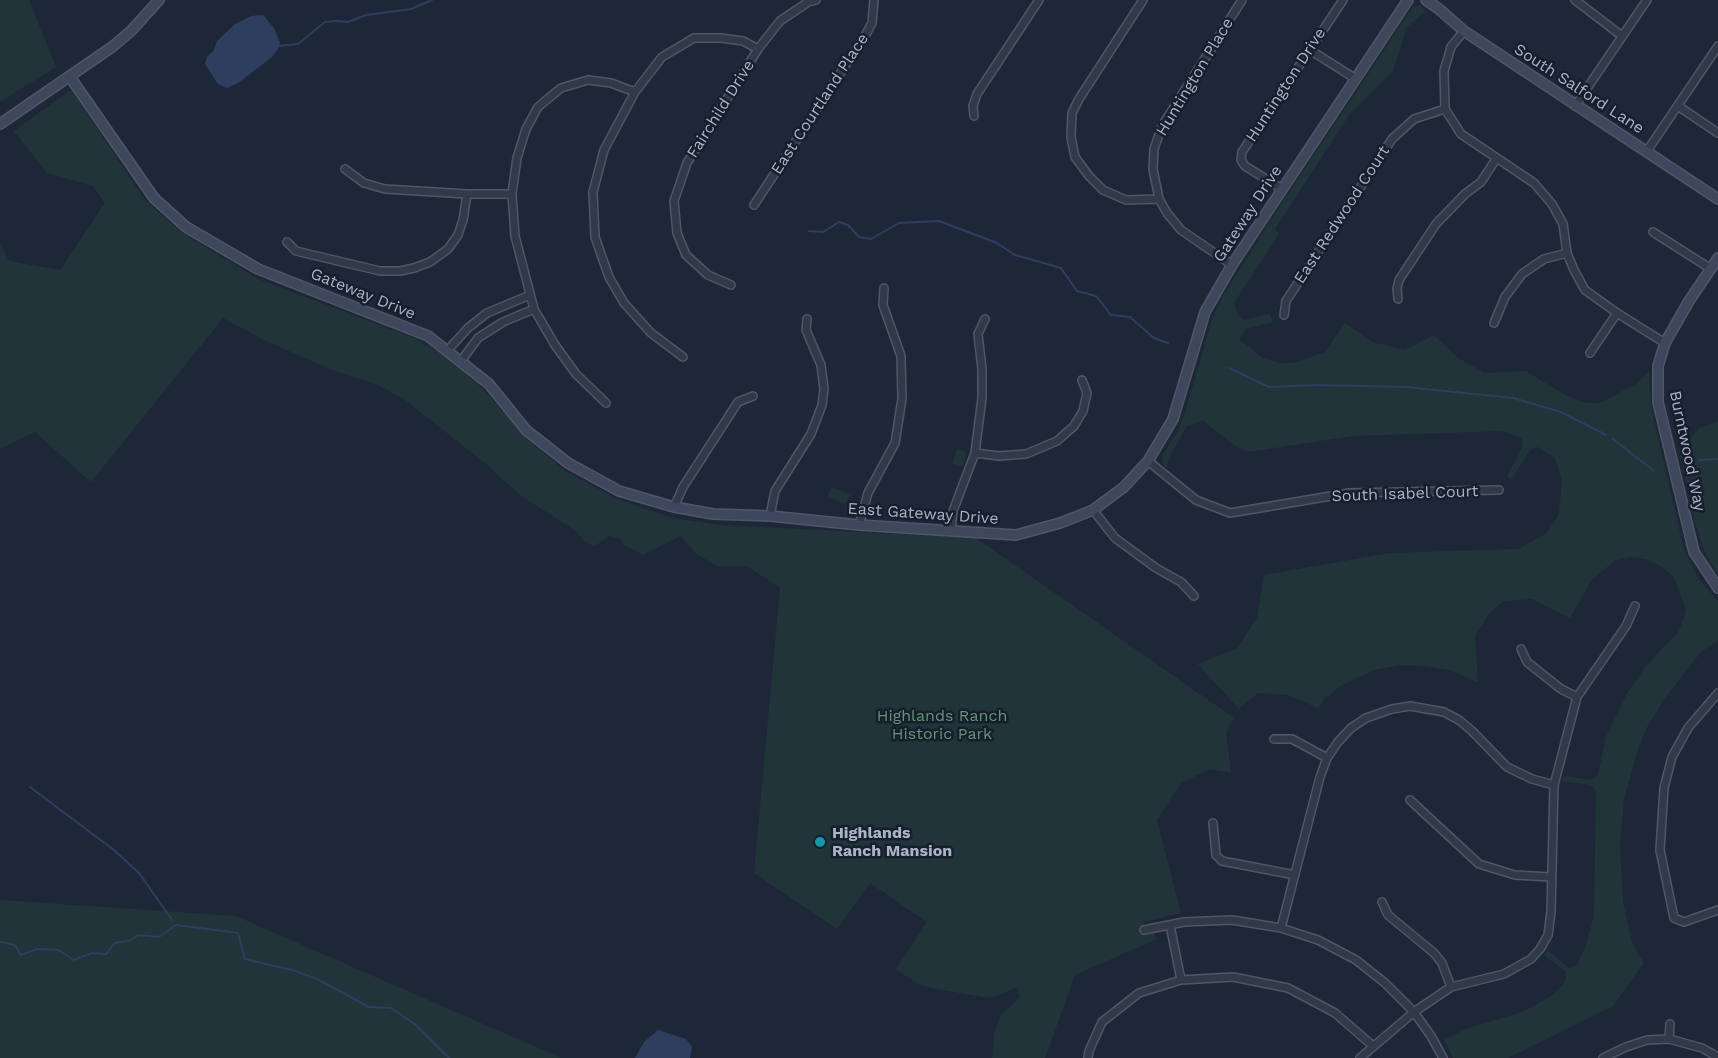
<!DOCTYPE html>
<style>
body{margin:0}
canvas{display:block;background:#1e2738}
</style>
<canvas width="1718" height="1058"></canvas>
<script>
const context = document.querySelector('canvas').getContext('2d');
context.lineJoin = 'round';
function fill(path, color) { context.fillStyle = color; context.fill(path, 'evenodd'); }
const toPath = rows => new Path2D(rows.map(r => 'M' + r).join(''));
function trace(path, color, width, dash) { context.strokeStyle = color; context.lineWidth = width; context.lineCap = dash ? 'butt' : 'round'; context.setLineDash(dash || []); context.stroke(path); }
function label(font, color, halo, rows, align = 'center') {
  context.font = font + ' "Work Sans",sans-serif'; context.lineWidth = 5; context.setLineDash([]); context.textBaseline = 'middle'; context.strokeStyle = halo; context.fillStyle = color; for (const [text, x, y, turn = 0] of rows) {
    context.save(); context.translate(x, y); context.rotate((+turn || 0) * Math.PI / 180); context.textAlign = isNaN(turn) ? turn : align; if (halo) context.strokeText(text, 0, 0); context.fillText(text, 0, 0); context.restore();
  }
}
fill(toPath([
 [0,0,29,0,56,67,0,102],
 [1421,5,1425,12,1407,27,1393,71,1349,115,1275,229,1279,234,1234,303,1237,314,1244,320,1270,314,1273,322,1246,329,1239,339,1263,358,1279,363,1294,363,1325,352,1345,323,1372,342,1405,350,1434,335,1458,358,1485,373,1526,371,1565,395,1586,403,1600,403,1636,384,1649,372,1651,407,1684,550,1698,578,1718,601,1718,640,1701,652,1665,698,1646,729,1638,749,1624,799,1620,845,1623,902,1632,942,1644,963,1613,1006,1508,1058,1453,1058,1444,1040,1466,1029,1525,1011,1551,996,1566,981,1566,972,1544,955,1548,951,1569,968,1577,965,1586,945,1594,916,1596,790,1591,785,1562,781,1563,776,1591,780,1598,775,1606,737,1627,693,1646,666,1679,631,1686,610,1674,577,1661,566,1646,559,1631,557,1614,561,1591,581,1570,618,1532,599,1504,601,1488,615,1475,636,1478,683,1453,671,1426,666,1400,665,1374,670,1342,685,1324,699,1318,708,1288,695,1258,693,1239,709,1198,664,1237,648,1257,618,1264,575,1389,553,1518,549,1547,533,1559,514,1562,481,1555,458,1538,447,1530,450,1511,480,1507,476,1523,446,1521,438,1502,431,1352,436,1249,452,1235,446,1202,420,1186,427,1168,460,1167,468,1162,463,1163,454,1177,433,1185,413,1211,323,1220,301,1267,226,1413,7],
 [71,90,145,200,182,233,258,279,416,339,452,361,483,389,524,436,565,471,617,499,672,518,720,525,976,538,1234,718,1226,732,1231,773,1210,769,1181,783,1157,820,1181,913,1144,922,1146,934,1154,933,1157,939,1075,975,1045,1058,992,1058,994,1035,1000,1016,1020,997,1017,987,1005,993,989,998,931,988,916,983,896,969,927,922,870,883,837,929,754,873,780,588,747,566,717,566,697,554,680,536,643,555,624,545,619,538,609,536,595,546,583,540,576,531,520,495,485,463,404,399,376,384,335,371,264,340,223,318,91,482,35,432,0,449,0,243,9,261,60,270,105,203,93,186,47,173,14,131],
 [1718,421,1718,575,1705,553,1696,525,1679,450,1700,428],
 [957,449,967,452,962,467,952,464],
 [832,487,850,495,845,504,828,496],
 [0,900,236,916,561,1058,0,1058]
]), '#203439');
fill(toPath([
 [263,15,274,28,280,43,278,49,272,57,238,83,227,88,218,84,205,64,207,57,214,50,217,41,235,24,251,16],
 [658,1030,686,1039,692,1047,690,1058,635,1058,644,1042]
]), '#2e3e5e');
trace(toPath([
 [278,46,298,44,325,22,337,21,348,22,366,15,411,9,432,0],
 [809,231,823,232,839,222,848,225,859,237,871,239,899,223,939,221,997,243,1015,255,1061,268,1077,291,1096,296,1111,315,1130,317,1154,338,1168,343],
 [1229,368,1269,387,1316,385,1406,387,1513,398,1561,412,1606,435],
 [1613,439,1654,471],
 [1699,460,1718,459],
 [30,787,114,850,139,873,172,920],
 [0,942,15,945,21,955,37,949,58,950,74,960,92,953,106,954,115,943,129,941,138,935,159,937,176,925,238,933,245,959,292,970,317,979,369,1007,391,1008,416,1025,449,1058]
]), '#2e3e5e', 2);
const street = toPath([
 [1143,0,1079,99,1072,113,1071,137,1075,157,1089,176,1103,190,1126,200,1159,199],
 [1575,0,1622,36],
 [1464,31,1451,47,1444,71,1445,109,1461,134,1534,183,1552,204,1563,224,1567,253,1574,270,1585,290,1617,313,1665,343],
 [1310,50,1356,79],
 [1575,106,1647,0],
 [1678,106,1718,133],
 [974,116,973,106,977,94,1039,0],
 [1647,151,1718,46],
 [345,169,364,183,385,189,467,194,512,194],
 [1282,189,1245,166,1241,160,1242,152,1343,0],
 [754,205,866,34,872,23,874,0],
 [1653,232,1711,269],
 [287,242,296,251,380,271,400,271,414,268,430,262,448,249,458,235,463,220,467,194],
 [1232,265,1181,230,1167,213,1159,199,1153,169,1154,149,1162,126,1242,0],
 [731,285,708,275,686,255,677,233,674,201,687,163,758,49,780,21,808,2,816,0],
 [1398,299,1397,289,1399,280,1436,224,1465,194,1481,182,1496,159],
 [1284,315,1286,301,1392,139,1414,119,1445,109],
 [1494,323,1505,297,1522,274,1544,259,1567,253],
 [447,351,468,328,487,313,530,295],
 [1590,353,1617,313],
 [683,357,651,333,624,303,609,277,595,237,593,192,604,150,635,92,662,57,694,38,721,38,743,41,758,49],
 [461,361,478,338,503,322,534,309],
 [606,403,576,374,555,345,534,309,515,236,512,194,517,158,526,129,538,107,561,88,588,80,611,83,635,92],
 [975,453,999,456,1026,454,1057,441,1074,426,1083,411,1087,393,1082,380],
 [1148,461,1196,500,1230,513,1349,493,1499,490],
 [674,507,683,487,738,402,753,396],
 [1093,510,1115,538,1156,568,1181,582,1194,596],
 [770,516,775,491,811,434,822,405,824,389,821,365,806,330,807,319],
 [859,525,868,493,895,443,902,399,901,356,883,305,884,288],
 [951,530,953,511,975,453,982,398,982,369,978,334,985,319],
 [1521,649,1527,662,1561,689,1577,697],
 [1718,693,1688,728,1672,757,1664,788,1660,850,1674,918,1684,922,1718,910],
 [1274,739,1292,739,1327,758],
 [1410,800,1479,864,1515,875,1550,877],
 [1213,823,1216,855,1222,861,1295,875],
 [1382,902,1388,915,1434,953,1442,963,1451,987],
 [1170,925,1181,980],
 [1281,928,1320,777,1327,758,1338,742,1351,728,1366,718,1392,709,1410,706,1444,712,1459,720,1472,731,1507,767,1532,779,1554,785],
 [1144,930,1184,922,1232,920,1281,928,1318,940,1356,960,1385,983,1414,1012,1431,1036,1443,1058],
 [1669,1039,1670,1024],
 [1088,1058,1089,1051,1102,1022,1139,993,1181,980,1233,977,1288,988,1335,1013,1373,1046],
 [1360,1058,1414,1012,1451,987,1504,974,1531,959,1540,949,1548,935,1551,912,1554,785,1577,697,1626,626,1635,606],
 [1603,1058,1626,1047,1647,1040,1669,1039,1702,1048,1718,1057]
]);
const secondary = toPath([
 [1426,0,1439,9,1464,31,1718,199],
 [70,77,154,198,186,227,258,269,428,336,489,384,526,430,568,463,619,491,674,507,713,514,770,516,859,525,1016,535,1060,523,1093,510,1124,487,1148,461,1173,419,1205,312,1232,265,1408,0],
 [0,124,112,47,131,31,159,0],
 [1718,258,1689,301,1665,343,1658,366,1658,402,1694,552,1718,588]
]);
trace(street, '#4f5666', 10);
trace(secondary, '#4f5666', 12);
trace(street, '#323948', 7);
trace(secondary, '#3f475c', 9);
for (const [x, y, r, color] of [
 [820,842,6,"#0f9aa8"]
]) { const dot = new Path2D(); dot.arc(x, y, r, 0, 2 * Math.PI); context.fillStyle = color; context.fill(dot); trace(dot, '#171e2d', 2); }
label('16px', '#acb3c5', '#171e2d', [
 ["Huntington Place",1195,77,-59],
 ["Huntington Drive",1286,85,-57],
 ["South Salford Lane",1579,89,33],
 ["East Courtland Place",820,104,-57],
 ["Fairchild Drive",721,109,-58],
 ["Gateway Drive",1248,214,-57],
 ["East Redwood Court",1342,215,-57],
 ["Gateway Drive",363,294,22],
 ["Burntwood Way",1687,451,78],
 ["South Isabel Court",1405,494,-2],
 ["East Gateway Drive",923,514,4]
]);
label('16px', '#629773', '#171e2d', [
 ["Highlands Ranch",942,716],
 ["Historic Park",942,734]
]);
label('bold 16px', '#acb3c5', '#171e2d', [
 ["Highlands",832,833],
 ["Ranch Mansion",832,851]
], 'left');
</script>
